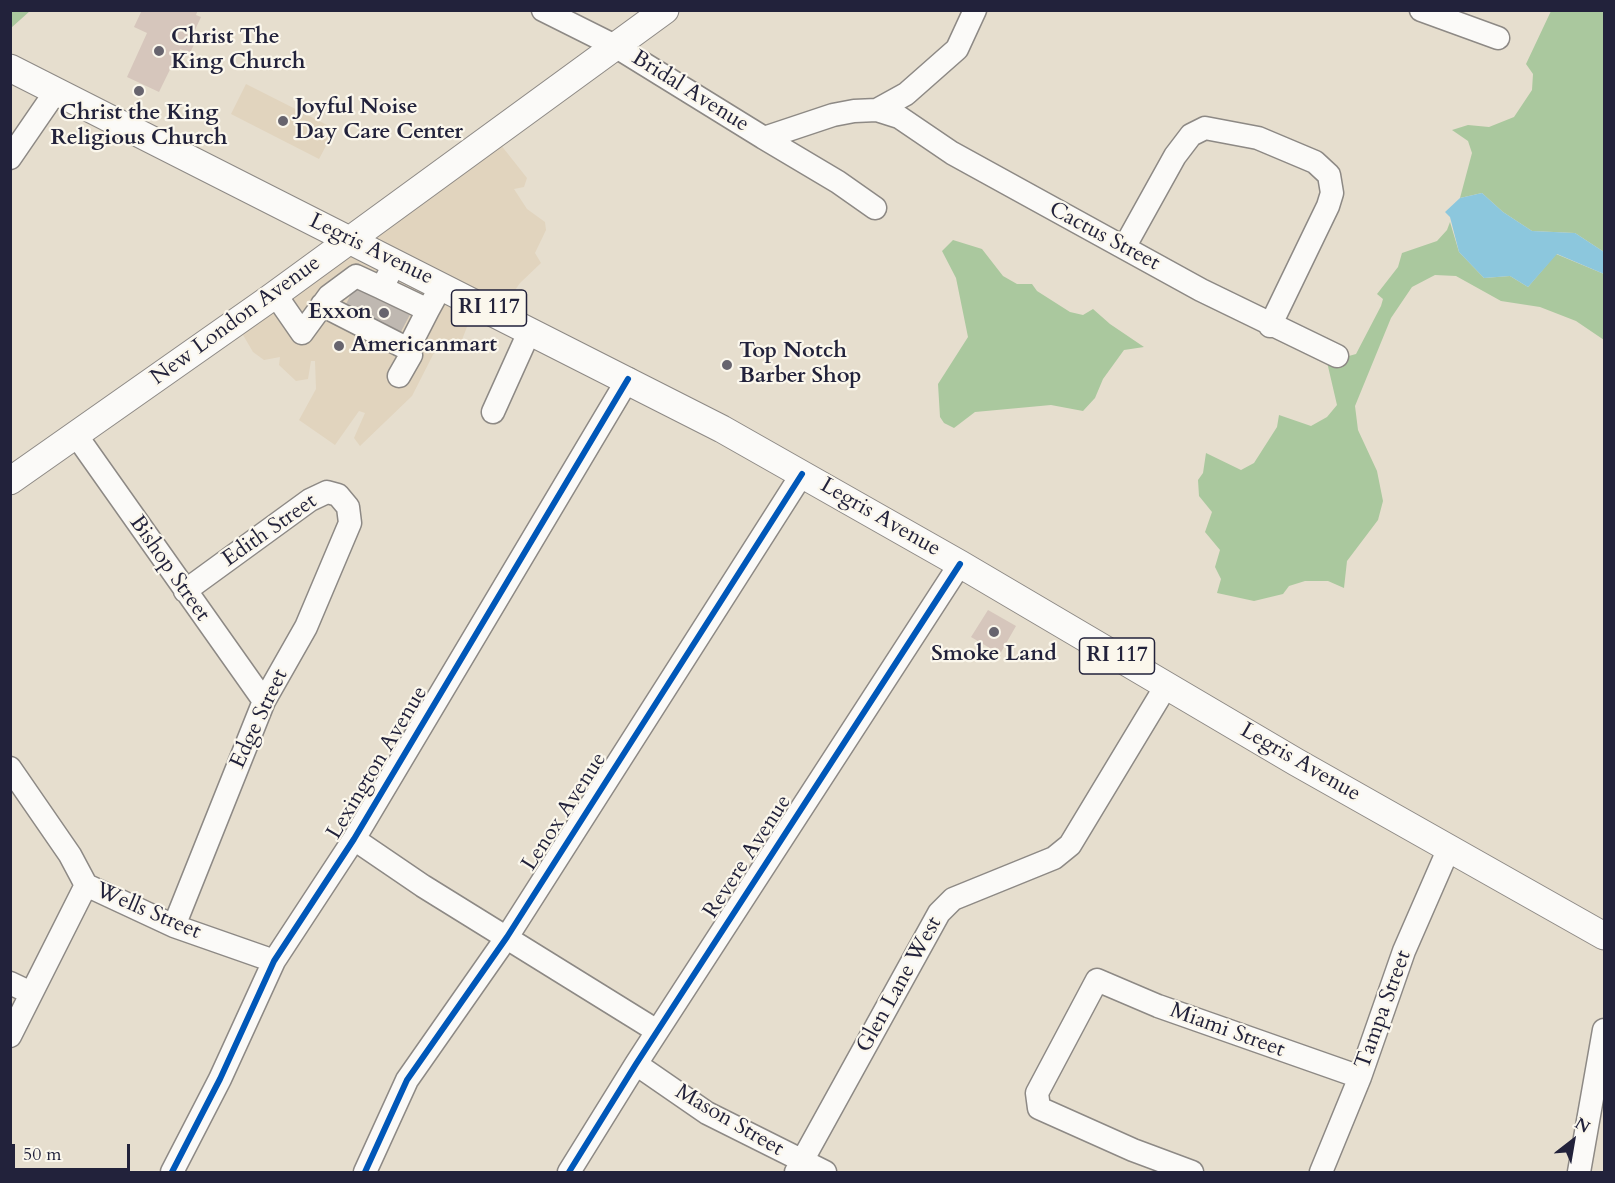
<!DOCTYPE html>
<style>
body{margin:0}
#map{position:relative;width:1615px;height:1183px;overflow:hidden;background:#e6dece;font-family:Cardo,serif}
canvas{display:block}
.frame{position:absolute;inset:0;border:12px solid #22223b;pointer-events:none}
.north{position:absolute;left:1543px;top:1111px;width:60px;height:60px;-webkit-text-stroke:4px #fbf7ec;paint-order:stroke;rotate:31deg;font-size:16px;font-weight:700;line-height:24px;text-align:center;color:#22223b}
.north::after{content:'';display:block;margin:auto;width:21px;height:27px;background:#22223b;clip-path:polygon(50% 0,100% 100%,50% 72%,0 100%)}
.scale{position:absolute;left:12px;top:1144px;width:118px;height:27px;box-sizing:border-box;border:3px solid #22223b;border-top:0;padding-left:8px;font-size:18px;line-height:21px;white-space:nowrap;color:#22223b;-webkit-text-stroke:4px #fbf7ec;paint-order:stroke}
</style>
<div id="map">
<canvas width="1615" height="1183"></canvas>
<div class="frame"></div>
<div class="north">N</div>
<div class="scale">50 m</div>
</div>
<script>
const context = document.querySelector('canvas').getContext('2d');
context.lineJoin = 'round';
function fill(path, color) { context.fillStyle = color; context.fill(path, 'evenodd'); }
const toPath = rows => new Path2D(rows.map(r => 'M' + r).join(''));
function trace(path, color, width, dash) { context.strokeStyle = color; context.lineWidth = width; context.lineCap = dash ? 'butt' : 'round'; context.setLineDash(dash || []); context.stroke(path); }
function label(font, color, halo, rows, align = 'center') {
  context.font = font + ' Cardo,serif'; context.lineWidth = 4.5; context.setLineDash([]); context.textBaseline = 'middle'; context.strokeStyle = halo; context.fillStyle = color; for (const [text, x, y, turn = 0] of rows) {
    context.save(); context.translate(x, y); context.rotate((+turn || 0) * Math.PI / 180); context.textAlign = isNaN(turn) ? turn : align; if (halo) context.strokeText(text, 0, 0); context.fillText(text, 0, 0); context.restore();
  }
}
fill(toPath([
 [246,84,335,129,319,159,231,114],
 [493,135,527,178,524,187,514,189,527,209,545,222,546,230,535,253,541,263,520,283,500,312,475,306,460,345,439,343,412,396,360,446,354,438,365,413,359,411,335,445,299,420,316,389,315,361,311,361,308,379,296,381,279,365,280,357,264,360,253,352,236,323]
]), '#e1d4be');
fill(toPath([
 [11,10,30,10,30,11,11,28],
 [1551,11,1604,11,1604,252,1575,233,1532,231,1503,212,1482,193,1460,198,1472,153,1468,141,1452,130,1468,125,1489,127,1514,117,1532,90,1533,74,1526,64],
 [1450,222,1459,252,1484,278,1510,276,1528,287,1556,254,1604,274,1604,340,1576,321,1540,307,1501,301,1456,276,1435,275,1412,287,1391,318,1355,406,1358,430,1377,471,1383,501,1378,520,1347,561,1344,588,1328,581,1305,581,1289,586,1283,594,1254,601,1217,593,1221,579,1215,567,1220,550,1205,532,1212,512,1199,496,1198,480,1203,473,1206,453,1241,470,1254,463,1277,427,1279,415,1311,426,1327,417,1337,405,1327,362,1356,354,1381,306,1383,299,1377,294,1398,267,1402,253,1437,241,1447,230],
 [953,240,982,249,1003,276,1017,284,1032,284,1037,291,1070,312,1083,315,1093,309,1110,324,1144,347,1124,350,1103,379,1095,398,1083,411,1051,405,975,412,954,428,944,423,940,417,938,384,968,337,956,278,942,251]
]), '#aac89e');
fill(toPath([
 [1482,193,1503,212,1532,231,1575,233,1604,252,1604,274,1557,254,1528,287,1510,276,1484,278,1459,252,1450,217,1445,212,1460,198]
]), '#8cc7dd');
fill(toPath([
 [142,10,198,10,196,15,201,17,194,32,199,34,190,53,180,49,159,92,127,77,147,33,134,27],
 [988,610,1016,626,1000,654,971,637]
]), '#d6c6bc');
trace(toPath([
 [355,311,364,292],
 [372,321,382,301],
 [390,329,400,310]
]), '#bfb8b1', 22, [22, 11]);
const minor = toPath([
 [543,10,615,46,764,138,833,115,854,111,877,110,906,94,957,49,975,10],
 [1421,10,1498,38],
 [877,110,899,117,952,153,1201,290,1337,356],
 [764,138,838,182,875,208],
 [10,158,56,91],
 [1125,246,1175,156,1191,135,1205,128,1258,138,1315,162,1329,175,1332,193,1328,206,1270,326],
 [382,288,428,310,434,299],
 [275,294,302,333,329,296,356,276,382,288,395,262],
 [322,305,408,349,428,310],
 [399,376,411,355,408,349],
 [493,412,530,330],
 [76,435,264,701],
 [10,768,70,855,86,885,174,926,274,961],
 [354,839,423,886,657,1031],
 [174,926,264,701,306,627,350,523,348,507,338,495,327,492,310,500,185,591],
 [10,983,31,993],
 [10,1036,86,885],
 [636,1064,707,1113,825,1172],
 [172,1172,220,1079,274,961,354,839,628,379],
 [365,1172,407,1080,507,937,802,474],
 [569,1172,636,1064,960,564],
 [796,1172,939,913,953,899,1054,858,1070,845,1166,686],
 [1192,1172,1133,1150,1039,1108,1037,1093,1097,980,1158,1006,1360,1077],
 [1321,1172,1360,1077,1404,951,1449,848],
 [1579,1172,1604,1030]
]);
const major = toPath([
 [10,68,722,429,960,564,1296,762,1604,936],
 [10,481,269,299,665,10]
]);
trace(minor, '#8d8985', 25);
trace(major, '#8d8985', 29);
trace(minor, '#fbfaf8', 22);
trace(major, '#fbfaf8', 27);
trace(toPath([
 [172,1172,220,1079,274,961,354,839,628,379],
 [365,1172,407,1080,507,937,802,474],
 [569,1172,636,1064,960,564]
]), '#0057b8', 6);
for (const [x, y, r, color] of [
 [159,51,6,"#67646e"],
 [139,91,6,"#67646e"],
 [283,121,6,"#67646e"],
 [384,313,6,"#67646e"],
 [339,346,6,"#67646e"],
 [727,365,6,"#67646e"],
 [994,632,6,"#67646e"]
]) { const dot = new Path2D(); dot.arc(x, y, r, 0, 2 * Math.PI); context.fillStyle = color; context.fill(dot); trace(dot, '#fbf7ec', 2); }
for (const [x, y, w] of [
 [489,308,75],
 [1117,656,75]
]) { const box = new Path2D(); box.roundRect(x - w / 2, y - 18, w, 36, 4.5); context.fillStyle = '#fbf7ec'; context.fill(box); trace(box, '#22223b', 1.5); }
label('bold 21px', '#22223b', null, [
 ["RI 117",489,308],
 ["RI 117",1117,656]
]);
label('bold 22px', '#22223b', '#fbf7ec', [
 ["Christ The",171,38],
 ["King Church",171,63],
 ["Joyful Noise",295,108],
 ["Day Care Center",295,133],
 ["Christ the King",139,114,"center"],
 ["Religious Church",139,139,"center"],
 ["Exxon",372,313,"right"],
 ["Americanmart",351,346],
 ["Top Notch",739,352],
 ["Barber Shop",739,377],
 ["Smoke Land",994,655,"center"]
], 'left');
label('22px', '#22223b', '#fbf7ec', [
 ["Bridal Avenue",690,92,32],
 ["Cactus Street",1104,237,28],
 ["Legris Avenue",371,250,26],
 ["New London Avenue",236,321,-36],
 ["Legris Avenue",880,518,30],
 ["Edith Street",270,531,-35],
 ["Bishop Street",169,569,55],
 ["Edge Street",260,719,-65],
 ["Lexington Avenue",378,763,-59],
 ["Legris Avenue",1300,763,30],
 ["Lenox Avenue",565,812,-57],
 ["Revere Avenue",748,857,-57],
 ["Wells Street",148,912,23],
 ["Glen Lane West",900,985,-61],
 ["Tampa Street",1384,1010,-70],
 ["Miami Street",1227,1031,20],
 ["Mason Street",729,1121,30]
]);
</script>
